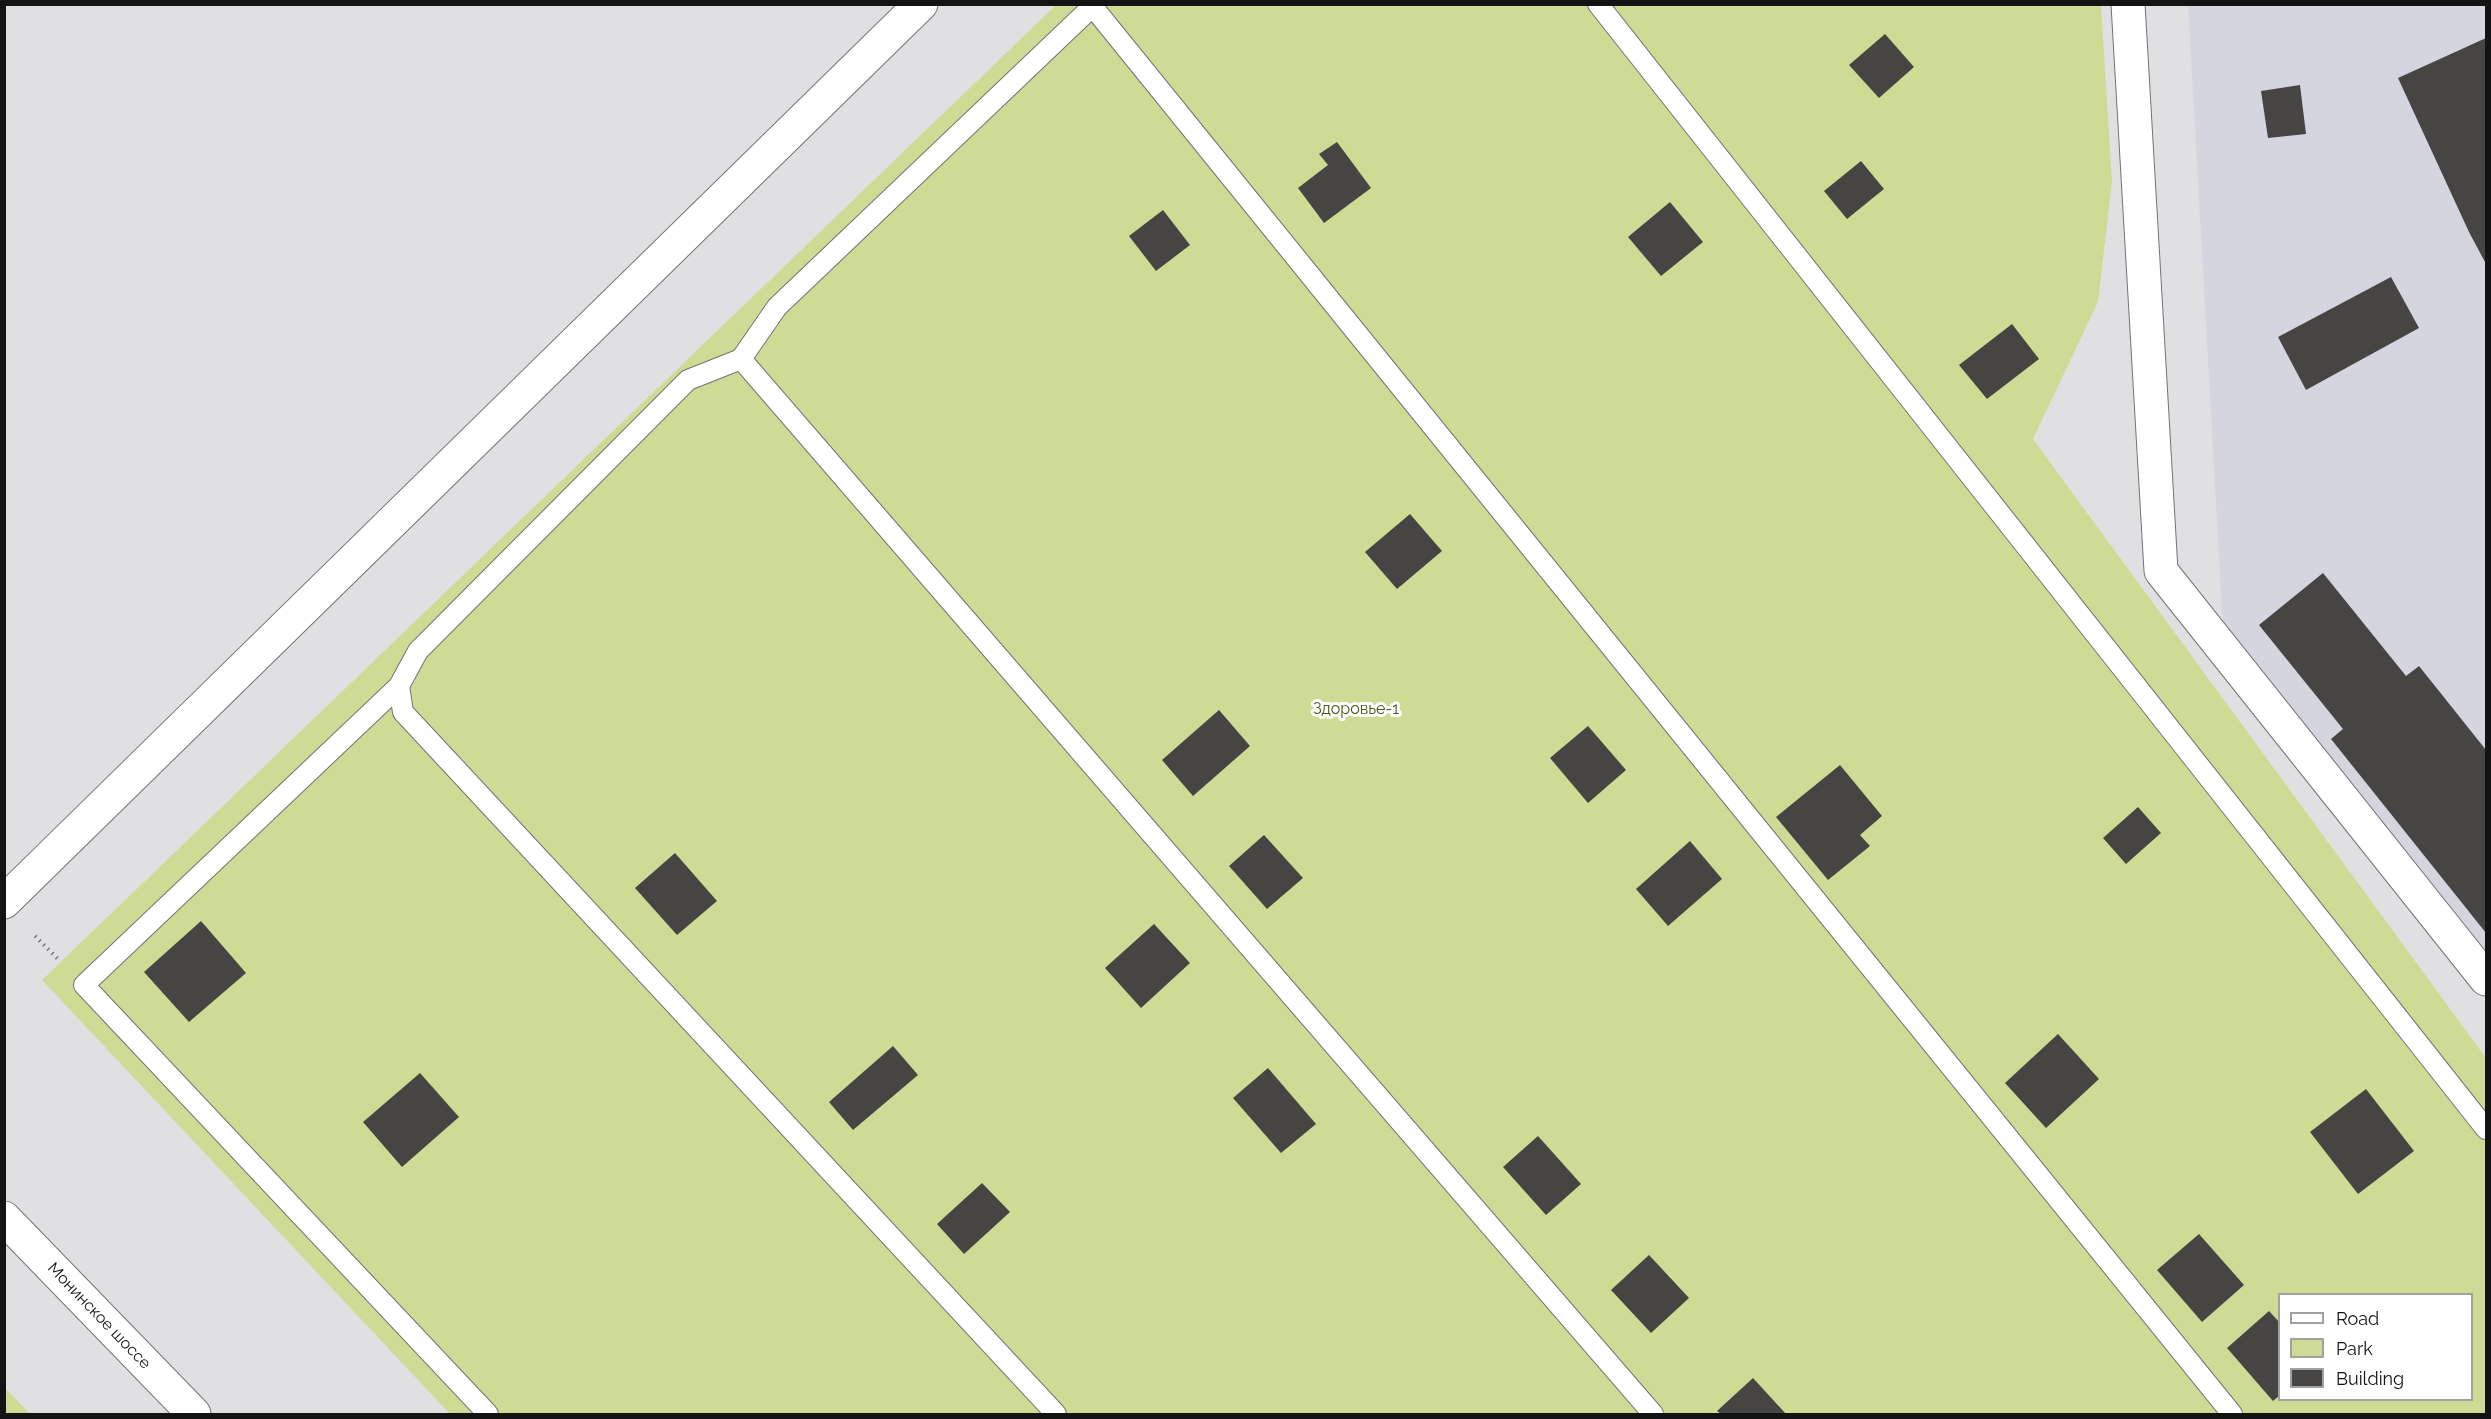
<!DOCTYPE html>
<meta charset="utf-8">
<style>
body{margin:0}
#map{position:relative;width:2491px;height:1419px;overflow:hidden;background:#e0e0e3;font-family:Raleway,sans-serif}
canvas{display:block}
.frame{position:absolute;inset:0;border:6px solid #131314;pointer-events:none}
.legend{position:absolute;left:2278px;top:1293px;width:195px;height:108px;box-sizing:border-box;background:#fff;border:2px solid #a1a1a1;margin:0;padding:8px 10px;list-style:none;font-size:18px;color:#131314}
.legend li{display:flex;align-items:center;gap:12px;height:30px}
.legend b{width:30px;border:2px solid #a1a1a1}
</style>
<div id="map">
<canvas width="2491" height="1419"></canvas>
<div class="frame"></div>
<ul class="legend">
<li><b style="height:8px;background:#fff"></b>Road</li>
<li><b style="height:16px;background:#cedb94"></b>Park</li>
<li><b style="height:16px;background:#474444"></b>Building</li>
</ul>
</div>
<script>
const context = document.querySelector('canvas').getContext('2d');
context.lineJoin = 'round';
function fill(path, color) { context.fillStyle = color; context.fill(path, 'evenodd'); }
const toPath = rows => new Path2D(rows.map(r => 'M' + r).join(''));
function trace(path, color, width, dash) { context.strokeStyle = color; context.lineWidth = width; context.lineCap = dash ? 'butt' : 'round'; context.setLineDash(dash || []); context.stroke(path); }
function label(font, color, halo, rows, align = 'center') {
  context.font = font + ' Raleway,sans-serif'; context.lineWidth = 6; context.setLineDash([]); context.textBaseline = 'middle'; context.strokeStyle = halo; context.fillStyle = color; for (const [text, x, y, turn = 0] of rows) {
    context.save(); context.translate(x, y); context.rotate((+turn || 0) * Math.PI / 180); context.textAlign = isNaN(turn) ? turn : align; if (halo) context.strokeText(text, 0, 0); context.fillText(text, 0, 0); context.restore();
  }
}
fill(toPath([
 [2188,5,2486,5,2486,959,2223,629]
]), '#d5d5df');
fill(toPath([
 [1056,5,2101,5,2112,181,2098,302,2033,439,2486,1058,2486,1414,450,1414,42,980],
 [2280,1294,2472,1294,2472,1400,2280,1400],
 [4,1388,5,1388,30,1414,5,1414]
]), '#cedb94');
fill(toPath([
 [1885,34,1914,67,1879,98,1849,65],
 [2486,38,2486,264,2469,232,2398,78],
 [2300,85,2306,134,2268,138,2261,91],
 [1337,142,1371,188,1324,223,1298,188,1328,165,1319,154],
 [1861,161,1884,189,1847,219,1824,191],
 [1670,202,1703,242,1661,276,1628,237],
 [1163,210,1190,245,1156,271,1129,236],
 [2391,277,2419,328,2306,390,2278,337],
 [2012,324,2039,359,1987,399,1959,365],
 [1410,514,1442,551,1397,589,1365,552],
 [2323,573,2406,676,2419,666,2486,750,2486,933,2331,739,2343,729,2259,625],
 [1219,710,1250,746,1193,796,1162,760],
 [1588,726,1626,770,1588,803,1550,758],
 [1840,765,1882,816,1860,835,1870,846,1828,880,1776,817],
 [2138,807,2161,833,2126,864,2103,838],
 [1264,835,1303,878,1267,909,1229,866],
 [1690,841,1722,879,1668,926,1636,889],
 [675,853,717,901,677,935,635,888],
 [201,921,246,973,189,1022,144,972],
 [1154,924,1190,963,1141,1008,1105,968],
 [2058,1034,2099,1079,2046,1128,2005,1083],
 [893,1046,918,1075,853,1130,829,1102],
 [1268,1068,1316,1124,1281,1153,1233,1098],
 [420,1073,459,1117,402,1167,363,1122],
 [2366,1089,2414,1151,2358,1194,2310,1132],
 [1538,1136,1581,1184,1546,1215,1503,1167],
 [982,1183,1010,1212,964,1254,937,1224],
 [2199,1234,2244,1285,2202,1322,2157,1270],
 [1649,1255,1689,1298,1651,1333,1611,1290],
 [2269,1311,2280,1323,2280,1395,2273,1401,2227,1348],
 [1753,1378,1786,1414,1721,1414,1717,1411]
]), '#474444');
const service = toPath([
 [1598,4,2486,1129],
 [1093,7,2232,1414],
 [741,359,1653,1414],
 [399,686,403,712,1056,1414],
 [488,1414,84,985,399,686,418,651,688,380,741,359,777,307,1095,4]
]);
const minor = toPath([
 [2128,4,2161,571,2486,979]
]);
const secondary = toPath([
 [4,902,921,4],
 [4,1218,194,1414]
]);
trace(service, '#737375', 22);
trace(minor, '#737375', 35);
trace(secondary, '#737375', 35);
trace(toPath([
 [35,936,60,961]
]), '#79797b', 4, [1.5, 4.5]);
trace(service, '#fff', 20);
trace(minor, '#fff', 33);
trace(secondary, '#fff', 33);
label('16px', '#4f5716', '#fff', [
 ["Здоровье-1",1356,709]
]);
label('16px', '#131314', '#fff', [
 ["Монинское шоссе",99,1316,46]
]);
</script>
